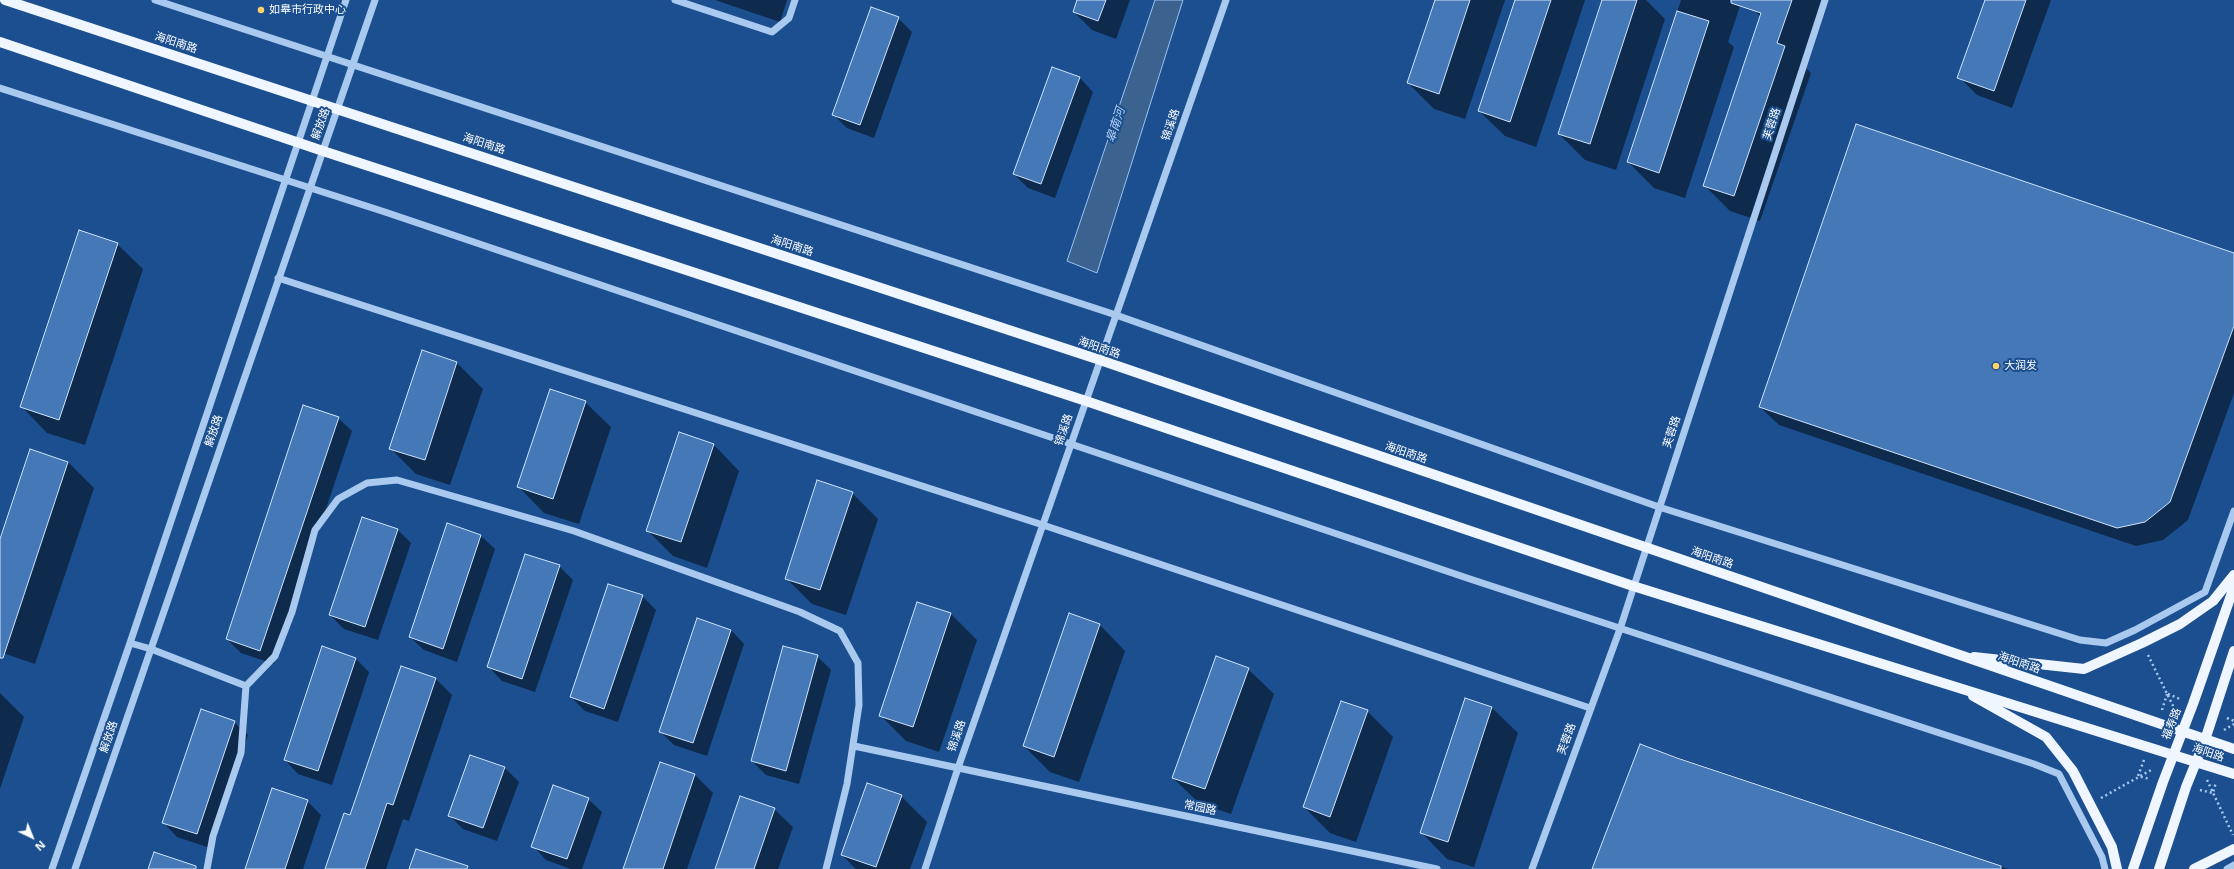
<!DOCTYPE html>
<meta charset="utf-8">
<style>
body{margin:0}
#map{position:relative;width:2234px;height:869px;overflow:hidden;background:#1b4f8f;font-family:"Open Sans",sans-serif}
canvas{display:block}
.north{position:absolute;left:12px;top:817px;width:40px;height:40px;-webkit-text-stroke:3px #1b4f8f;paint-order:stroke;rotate:137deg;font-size:11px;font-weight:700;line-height:16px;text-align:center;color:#fff}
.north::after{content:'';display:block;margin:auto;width:14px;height:18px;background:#fff;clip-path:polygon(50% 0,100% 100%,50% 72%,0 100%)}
</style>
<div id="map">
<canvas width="2234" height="869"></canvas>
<div class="north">N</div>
</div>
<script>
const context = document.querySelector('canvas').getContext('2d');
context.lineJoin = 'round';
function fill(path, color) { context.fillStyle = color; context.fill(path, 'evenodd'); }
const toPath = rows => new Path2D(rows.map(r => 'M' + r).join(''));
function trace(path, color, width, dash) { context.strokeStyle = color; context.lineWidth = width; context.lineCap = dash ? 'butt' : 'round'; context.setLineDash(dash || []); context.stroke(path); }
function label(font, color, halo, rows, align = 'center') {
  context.font = font + ' "Open Sans","Noto Sans SC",sans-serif'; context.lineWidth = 4; context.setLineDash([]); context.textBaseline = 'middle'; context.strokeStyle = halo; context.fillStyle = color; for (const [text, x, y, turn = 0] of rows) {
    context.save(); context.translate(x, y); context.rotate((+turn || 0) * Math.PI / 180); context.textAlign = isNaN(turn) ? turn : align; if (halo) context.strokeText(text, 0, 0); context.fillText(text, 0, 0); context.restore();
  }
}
const water = toPath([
 [1155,0,1183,0,1097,273,1067,261,1155,0]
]);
fill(water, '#3c6290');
trace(water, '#9cc4f0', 1);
fill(toPath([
 [715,0,787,0,780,22],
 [1078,0,1130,0,1116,39,1092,30,1074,12],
 [1436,0,1505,0,1465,119,1434,109,1408,83],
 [1516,0,1585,0,1536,147,1505,136,1479,111],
 [1603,0,1646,0,1665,19,1616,170,1585,160,1559,134],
 [1681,0,1742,0,1728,42,1734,47,1685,198,1654,188,1628,162],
 [1757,0,1826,0,1804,66,1811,73,1760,221,1730,211,1704,185,1761,17,1754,10],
 [1986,0,2051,0,2012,108,1977,95,1959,77],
 [898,18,912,32,874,138,847,128,833,114],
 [1080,78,1093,92,1055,198,1028,188,1014,174],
 [117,244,143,269,85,445,47,433,22,407],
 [2234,254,2234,393,2188,520,2163,540,2136,546,1779,425,1760,407],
 [423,351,457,363,483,389,450,485,416,474,390,448],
 [585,402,611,427,579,524,544,513,519,487],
 [338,418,352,431,274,664,241,653,227,639],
 [679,434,714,445,739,471,707,568,673,556,647,530],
 [30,450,68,462,94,488,35,664,0,652,0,542],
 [852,493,878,519,846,615,812,604,786,578],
 [448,524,481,536,495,549,457,662,424,650,410,637],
 [397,529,411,543,378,640,344,629,330,615],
 [559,566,573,580,535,692,502,681,489,667],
 [642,596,656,610,618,722,585,711,571,697],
 [918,603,951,614,977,640,939,752,906,741,880,715],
 [1100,625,1125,651,1079,782,1050,772,1024,746],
 [731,630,744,644,707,756,674,745,660,731],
 [817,656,831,670,799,784,766,775,752,761],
 [355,658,369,672,332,785,298,774,285,760],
 [1248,669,1274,694,1231,814,1199,803,1173,778],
 [436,679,452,695,409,821,403,819,386,869,326,869,351,816],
 [0,693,24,717,0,789],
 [1492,708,1518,733,1474,867,1447,859,1422,833],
 [1367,711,1393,737,1356,842,1330,833,1304,807],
 [234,722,248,735,210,848,177,837,164,823],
 [1641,745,2008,869,1593,869],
 [471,756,505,768,519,782,497,841,463,829,449,815],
 [661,763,695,775,713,793,687,869,624,869],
 [901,796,927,822,910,869,856,869,842,855],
 [588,799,602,812,582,869,571,869,546,860,533,846],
 [307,801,321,815,303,869,246,869],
 [774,809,793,827,778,869,716,869]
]), '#0007');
const building = toPath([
 [1077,0,1106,0,1098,21,1073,12,1077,0],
 [1435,0,1470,0,1439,94,1407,83,1435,0],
 [1515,0,1551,0,1510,122,1478,111,1515,0],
 [1602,0,1637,0,1590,144,1558,134,1602,0],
 [1731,0,1792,0,1777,43,1785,46,1734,196,1703,186,1761,13,1731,3,1731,0],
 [1985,0,2026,0,1994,91,1957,78,1985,0],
 [871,7,899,17,860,125,832,115,871,7],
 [1677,11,1709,21,1659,173,1627,162,1677,11],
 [1052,67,1080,77,1041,184,1013,174,1052,67],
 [1856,124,2234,253,2234,326,2170,502,2145,522,2117,528,1759,407,1856,124],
 [79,230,118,243,59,420,20,407,79,230],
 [422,350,457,362,425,460,389,449,422,350],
 [550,389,586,401,553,499,517,487,550,389],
 [303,405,339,417,260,651,226,639,303,405],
 [679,432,714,444,681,542,646,531,679,432],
 [30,449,68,462,3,658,0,658,0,539,30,449],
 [817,480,853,492,820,590,785,579,817,480],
 [362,517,398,529,365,627,329,615,362,517],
 [447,523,481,535,443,649,409,637,447,523],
 [525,554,560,565,522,679,487,667,525,554],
 [608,584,643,595,604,709,570,697,608,584],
 [917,602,951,613,913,727,879,716,917,602],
 [1069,613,1100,624,1054,757,1023,746,1069,613],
 [697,618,731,630,693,743,659,732,697,618],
 [322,646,356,658,318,771,284,760,322,646],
 [783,646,818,655,786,771,751,761,783,646],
 [1216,656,1249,668,1205,789,1172,778,1216,656],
 [401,666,436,678,393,805,387,803,365,869,325,869,344,813,350,815,401,666],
 [1465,698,1492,707,1448,842,1420,833,1465,698],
 [1341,701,1368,710,1330,817,1303,807,1341,701],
 [201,709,235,721,197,834,162,823,201,709],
 [1640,744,1677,758,2001,866,2001,869,1592,869,1640,744],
 [470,755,505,767,483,828,448,816,470,755],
 [660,762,695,774,663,869,623,869,660,762],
 [867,783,902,795,876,867,841,855,867,783],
 [553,785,589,798,567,859,531,847,553,785],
 [272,788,308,800,285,869,245,869,272,788],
 [740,796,775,808,754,869,715,869,740,796],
 [416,849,468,866,467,869,409,869,416,849],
 [154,852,196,866,196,869,148,869,154,852]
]);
fill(building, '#4478b7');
trace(building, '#cfe3fa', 1);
trace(toPath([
 [2148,655,2175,710],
 [2168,694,2180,699],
 [2162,710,2167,694],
 [2227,718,2234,721],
 [2224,730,2234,724],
 [2144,760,2138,776,2150,779],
 [2207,780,2233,835],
 [2200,790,2213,793,2216,782],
 [2101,798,2153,769]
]), '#a9c9ee', 2.5, [2, 3]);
trace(toPath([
 [155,0,1116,315,1659,507,2080,640,2106,643,2135,630,2205,592,2234,511],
 [675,0,772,32,789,18,795,0],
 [0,88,385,212,1470,579,2034,764,2059,774,2102,857,2105,869],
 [278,278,1043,525,1590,708],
 [130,643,151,649,246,686],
 [854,746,1437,869],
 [52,869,130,643,346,0],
 [75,869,375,0],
 [207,869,213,836,241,753,246,686,275,656,292,612,315,530,338,499,367,483,397,480,574,531,800,612,840,631,858,663,859,705,847,784,826,869],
 [925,869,958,768,1226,0],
 [1532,869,1620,629,1825,0],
 [2227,869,2234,865]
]), '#a9c9ee', 7);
trace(toPath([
 [5,0,1100,360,2234,749],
 [0,42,323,151,1086,401,1633,586,2234,774],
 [1974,657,2084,669,2142,643,2180,624,2213,601,2234,575],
 [1973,696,2046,737,2073,771,2112,847,2117,869],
 [2133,869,2163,782,2193,704,2234,587],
 [2159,869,2186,787,2205,740,2234,651],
 [2194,869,2234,849]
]), '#f0f6ff', 10);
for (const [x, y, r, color] of [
 [261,10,4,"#ffd166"],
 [1996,366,4,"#ffd166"]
]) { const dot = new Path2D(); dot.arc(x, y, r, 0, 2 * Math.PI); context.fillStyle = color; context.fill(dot); trace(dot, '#1b4f8f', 1.5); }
label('11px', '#fff', '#1b4f8f', [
 ["如皋市行政中心",269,10],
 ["大润发",2004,366]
], 'left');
label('11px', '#fff', '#1b4f8f', [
 ["海阳南路",176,43,18],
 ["解放路",321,124,-70],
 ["芙蓉路",1772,124,-72],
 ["锦溪路",1171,125,-71],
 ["海阳南路",484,144,18],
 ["海阳南路",792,246,18],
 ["海阳南路",1099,348,19],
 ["锦溪路",1064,430,-71],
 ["解放路",214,431,-71],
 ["芙蓉路",1672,432,-72],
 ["海阳南路",1406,453,19],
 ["海阳南路",1712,558,19],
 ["海阳南路",2019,663,19],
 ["福寿路",2172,724,-69],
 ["锦溪路",957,736,-71],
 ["解放路",109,737,-71],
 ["芙蓉路",1567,739,-70],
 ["海阳路",2208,753,19],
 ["常园路",1200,808,12]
]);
label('italic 12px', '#b5d3f5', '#1b4f8f', [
 ["皋南河",1116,125,-72]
]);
</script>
